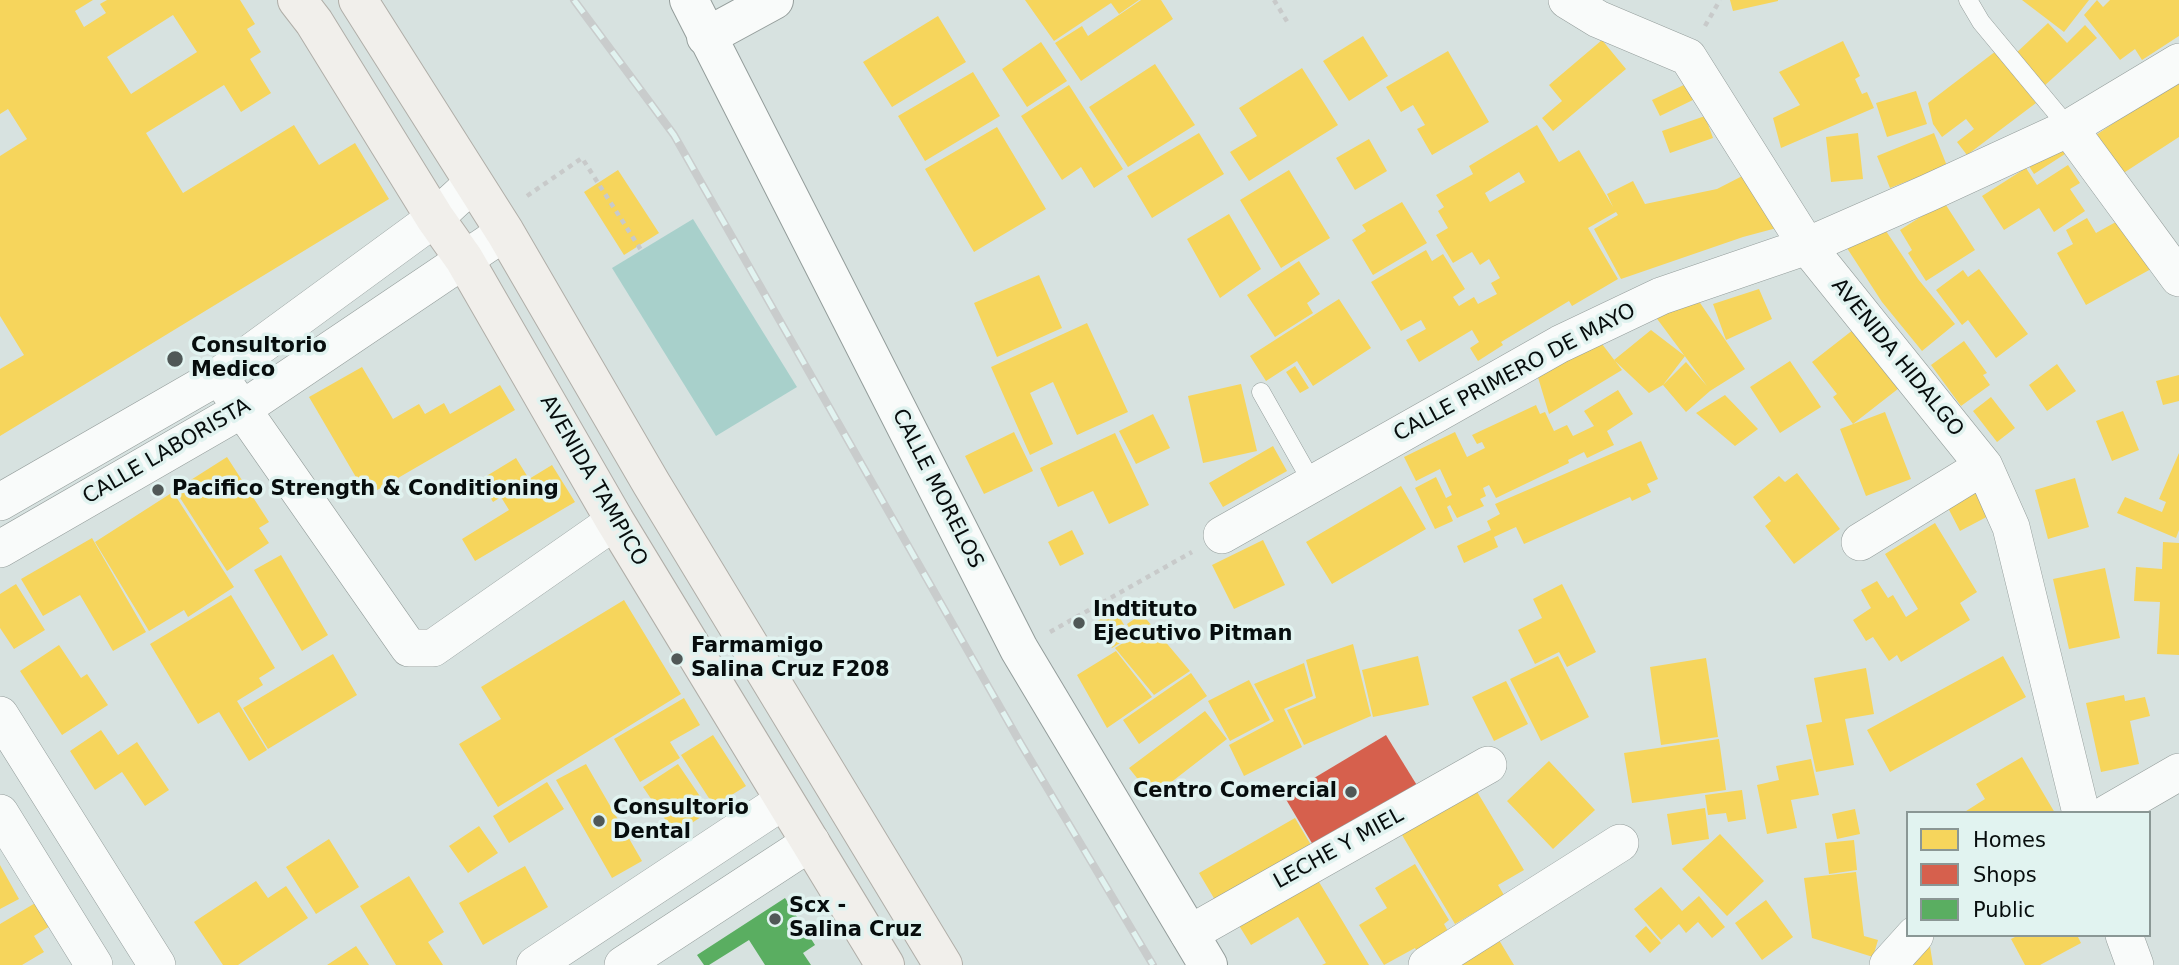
<!DOCTYPE html>
<style>
body{margin:0}
#map{position:relative;width:2179px;height:965px;overflow:hidden;background:#d7e2e0;font-family:"DejaVu Sans",sans-serif}
canvas{display:block}
.legend{position:absolute;left:1906px;top:811px;width:245px;height:126px;box-sizing:border-box;background:#e1f3f0;border:2px solid #8a9795;margin:0;padding:9px 12px;list-style:none;font-size:21px;color:#070d0d}
.legend li{display:flex;align-items:center;gap:14px;height:35px}
.legend b{width:35px;border:2px solid #8a9795}
</style>
<div id="map">
<canvas width="2179" height="965"></canvas>
<ul class="legend">
<li><b style="height:19px;background:#f6d55c"></b>Homes</li>
<li><b style="height:19px;background:#d6604d"></b>Shops</li>
<li><b style="height:19px;background:#5aae61"></b>Public</li>
</ul>
</div>
<script>
const context = document.querySelector('canvas').getContext('2d');
context.lineJoin = 'round';
function fill(path, color) { context.fillStyle = color; context.fill(path, 'evenodd'); }
const toPath = rows => new Path2D(rows.map(r => 'M' + r).join(''));
function trace(path, color, width, dash) { context.strokeStyle = color; context.lineWidth = width; context.lineCap = dash ? 'butt' : 'round'; context.setLineDash(dash || []); context.stroke(path); }
function label(font, color, halo, rows, align = 'center') {
  context.font = font + ' "DejaVu Sans",sans-serif'; context.lineWidth = 7; context.setLineDash([]); context.textBaseline = 'middle'; context.strokeStyle = halo; context.fillStyle = color; for (const [text, x, y, turn = 0] of rows) {
    context.save(); context.translate(x, y); context.rotate((+turn || 0) * Math.PI / 180); context.textAlign = isNaN(turn) ? turn : align; if (halo) context.strokeText(text, 0, 0); context.fillText(text, 0, 0); context.restore();
  }
}
fill(toPath([
 [693,219,797,387,716,436,612,268]
]), '#a8d0cb');
fill(toPath([
 [0,0,93,0,75,11,84,27,106,13,100,4,107,0,240,0,255,24,247,29,261,52,250,59,271,93,241,112,224,85,146,133,183,193,294,125,319,165,355,143,389,199,0,436,0,369,24,355,0,316,0,156,27,139,8,109,0,114],
 [173,15,197,52,131,94,107,57],
 [1025,0,1139,0,1119,14,1111,3,1054,41],
 [1141,0,1161,0,1173,19,1081,81,1055,43,1082,26,1088,36],
 [1730,0,1778,0,1778,1,1733,11],
 [2022,0,2089,0,2064,32],
 [2097,0,2103,7,2110,0,2179,0,2179,36,2142,60,2135,49,2120,60,2084,15],
 [938,16,966,62,892,107,863,62],
 [2048,23,2067,43,2085,25,2097,38,2043,87,2014,55],
 [1363,36,1388,76,1349,101,1323,61],
 [1602,40,1626,69,1553,131,1542,118,1562,101,1549,85],
 [1843,41,1860,76,1855,79,1862,94,1867,92,1874,108,1781,148,1773,118,1800,105,1779,72],
 [1041,42,1067,81,1027,107,1002,69],
 [1448,51,1489,122,1432,155,1417,129,1425,125,1413,105,1401,112,1386,87],
 [1996,51,2036,103,1967,155,1957,142,1974,129,1966,119,1942,137,1933,124,1928,103],
 [1155,64,1195,125,1128,167,1089,107],
 [1302,68,1338,125,1249,181,1230,152,1257,136,1239,108],
 [973,72,1000,116,925,161,898,116],
 [2179,79,2179,137,2122,174,2096,135],
 [1688,83,1695,99,1660,116,1652,100],
 [1069,85,1123,169,1094,188,1081,167,1062,180,1021,116],
 [1916,91,1927,124,1887,137,1876,103],
 [1705,116,1713,138,1670,153,1662,131],
 [1537,125,1559,162,1579,150,1613,207,1607,194,1633,181,1645,204,1717,189,1754,170,1784,226,1743,237,1621,279,1594,229,1618,215,1616,212,1588,228,1618,279,1572,306,1569,301,1501,342,1503,345,1478,361,1470,348,1479,342,1472,330,1419,362,1406,340,1426,329,1421,320,1401,331,1371,282,1426,250,1432,261,1443,254,1465,289,1453,297,1459,306,1474,297,1478,304,1497,294,1491,283,1500,278,1489,259,1480,265,1472,252,1453,263,1436,235,1448,228,1438,211,1444,207,1436,195,1473,174,1469,166],
 [1519,172,1525,182,1490,202,1485,193],
 [997,127,1046,209,974,252,925,169],
 [1199,133,1224,174,1152,218,1127,176],
 [1858,133,1863,179,1831,182,1826,137],
 [1934,133,1947,166,1890,188,1877,156],
 [1369,139,1387,171,1355,190,1336,158],
 [2056,140,2065,154,2034,174,2025,160],
 [2068,165,2080,183,2070,189,2085,211,2054,232,2039,208,2004,230,1982,196,2026,168,2037,185],
 [618,170,659,233,624,255,584,192],
 [1289,170,1330,238,1281,268,1240,200],
 [1402,202,1427,243,1373,275,1352,240,1366,231,1362,225],
 [1944,202,1975,250,1926,281,1908,253,1912,250,1900,230],
 [1229,214,1261,269,1220,298,1187,239],
 [2087,218,2096,233,2123,218,2151,269,2086,305,2057,253,2073,244,2066,230],
 [1880,222,1918,279,1955,324,1922,351,1882,302,1845,245],
 [1299,261,1320,294,1307,303,1313,313,1275,337,1247,295],
 [1979,269,2028,334,1996,358,1968,320,1962,325,1936,290,1963,270,1968,277],
 [1039,275,1062,328,997,357,974,303],
 [1759,289,1772,319,1726,340,1713,304],
 [1696,297,1745,369,1710,391,1686,412,1663,385,1686,362,1707,386,1652,312],
 [1339,299,1371,348,1313,386,1297,361,1266,381,1250,356],
 [1087,323,1128,412,1077,435,1053,382,1030,393,1053,444,1030,455,991,367],
 [1858,326,1903,385,1853,424,1833,397,1837,394,1812,362],
 [1651,330,1685,356,1663,385,1649,393,1614,360],
 [1964,341,1987,373,1983,375,1990,385,1961,406,1931,365],
 [1602,344,1622,370,1549,414,1537,374],
 [1790,361,1821,407,1780,433,1750,387],
 [2057,364,2076,391,2047,411,2029,385],
 [1295,366,1309,388,1300,393,1286,372],
 [362,367,393,419,419,404,425,414,444,403,450,414,500,385,515,410,367,496,309,397],
 [2179,375,2179,401,2163,405,2156,381],
 [1241,384,1257,451,1203,463,1188,396],
 [1618,390,1633,414,1607,431,1614,445,1587,458,1584,452,1568,460,1569,463,1496,498,1489,485,1483,488,1486,496,1480,499,1484,506,1457,518,1450,505,1447,507,1453,521,1435,529,1415,488,1436,477,1446,498,1452,495,1440,469,1416,481,1404,457,1455,432,1467,457,1485,448,1482,442,1477,444,1472,435,1536,405,1540,414,1545,412,1554,431,1567,425,1573,436,1594,426,1584,411],
 [1725,395,1758,429,1735,446,1696,413],
 [1991,397,2015,428,1997,442,1973,411],
 [2123,411,2139,450,2112,461,2096,421],
 [1885,412,1911,479,1866,496,1840,429],
 [1153,414,1170,448,1136,464,1119,431],
 [1014,432,1033,471,984,494,965,456],
 [1115,433,1149,505,1109,524,1093,491,1058,507,1040,468],
 [1641,441,1658,479,1647,484,1651,492,1632,501,1630,497,1524,544,1516,527,1494,537,1498,547,1464,563,1457,546,1491,530,1487,521,1500,514,1495,504],
 [1273,446,1287,471,1223,507,1209,483],
 [2179,453,2179,530,2176,538,2117,513,2125,497,2162,512,2166,502,2159,499],
 [227,457,269,522,259,528,269,543,227,571,175,490],
 [516,458,529,479,552,465,575,502,475,561,462,539,509,510,501,497,493,502,480,480],
 [1797,473,1840,529,1794,564,1765,526,1771,521,1753,497,1779,476,1785,482],
 [2075,478,2089,527,2048,539,2035,490],
 [1401,486,1426,529,1332,584,1306,542],
 [1983,489,1996,512,1960,531,1948,508],
 [173,492,234,587,188,617,184,610,149,631,95,542],
 [1935,523,1977,592,1960,603,1970,620,1901,662,1897,655,1889,661,1873,637,1866,641,1853,620,1871,608,1861,590,1877,581,1888,598,1893,595,1906,617,1918,609,1885,554],
 [1072,530,1084,554,1060,566,1048,542],
 [92,538,146,632,113,651,80,595,43,616,21,579],
 [1263,540,1285,585,1234,609,1212,565],
 [2163,542,2179,543,2179,655,2157,654,2160,602,2134,601,2136,567,2162,569],
 [281,555,328,635,302,651,254,570],
 [2105,568,2120,638,2069,649,2053,579],
 [16,584,45,630,14,649,0,628,0,594],
 [1562,584,1596,652,1567,667,1559,652,1535,664,1518,630,1542,618,1533,599],
 [231,595,275,668,259,678,263,685,237,701,267,750,249,761,219,712,198,724,150,644],
 [624,600,681,694,498,807,459,744,501,719,481,687],
 [1115,610,1131,636,1112,648,1096,622],
 [1142,614,1190,671,1154,695,1115,648,1134,636,1127,624],
 [1353,644,1371,716,1304,745,1287,710,1316,698,1306,660],
 [59,645,81,678,87,674,108,705,62,735,20,671],
 [1116,651,1152,697,1107,728,1077,675],
 [333,654,357,695,268,749,243,708],
 [1418,656,1429,705,1373,717,1362,670],
 [1558,656,1589,717,1541,741,1510,679],
 [2003,656,2026,697,1890,772,1867,730],
 [1706,658,1718,737,1661,745,1650,667],
 [1304,663,1313,696,1284,709,1302,747,1244,776,1229,745,1274,721,1254,684],
 [1866,668,1874,714,1845,719,1854,765,1816,772,1806,725,1822,722,1814,678],
 [1191,673,1207,696,1139,744,1123,720],
 [1249,680,1270,720,1230,741,1208,701],
 [1506,681,1528,724,1494,741,1472,697],
 [2124,695,2125,701,2145,697,2150,716,2130,721,2139,764,2101,772,2086,703],
 [684,698,700,725,670,742,680,758,640,782,614,739],
 [1205,711,1227,739,1152,797,1129,768],
 [101,730,118,755,137,742,169,790,145,806,122,772,95,790,70,751],
 [713,735,746,786,714,806,681,755],
 [1719,739,1726,790,1632,803,1624,753],
 [2022,757,2055,813,1963,813,1985,799,1976,784],
 [1811,759,1819,795,1791,800,1797,828,1767,834,1757,785,1779,780,1776,766],
 [1549,761,1595,810,1553,849,1507,801],
 [586,764,642,861,612,878,556,780],
 [678,764,710,811,675,834,643,787],
 [547,782,564,809,509,843,493,816],
 [1476,790,1524,870,1498,885,1504,895,1455,924,1402,835],
 [1742,790,1746,819,1728,822,1726,813,1708,815,1705,795],
 [1705,808,1709,839,1672,845,1667,814],
 [1855,809,1860,834,1837,839,1832,814],
 [1295,818,1314,850,1218,905,1199,873],
 [479,826,498,853,468,873,449,846],
 [1720,834,1764,881,1727,916,1682,869],
 [329,839,359,887,316,914,286,867],
 [1854,840,1857,870,1829,874,1825,843],
 [1415,864,1449,920,1444,924,1449,933,1417,952,1415,948,1384,965,1359,925,1387,908,1375,888],
 [0,865,19,899,0,909],
 [525,866,548,907,483,945,459,903],
 [1313,872,1369,965,1322,965,1326,963,1298,917,1251,945,1235,919],
 [1856,872,1864,936,1878,940,1873,957,1812,938,1804,878],
 [409,876,444,932,428,942,443,965,396,965,360,906],
 [256,881,268,898,286,886,308,918,238,965,223,965,194,922],
 [1661,887,1682,911,1699,896,1725,927,1712,938,1698,922,1686,933,1679,924,1661,940,1634,909],
 [1766,900,1793,937,1762,960,1735,923],
 [37,902,50,926,34,936,44,952,22,965,0,965,0,924],
 [1646,926,1661,943,1650,953,1635,936],
 [1493,930,1514,965,1434,965],
 [2019,935,2077,935,2081,943,2040,965,2025,965,2011,939],
 [1929,940,1933,965,1914,965],
 [356,946,369,965,327,965]
]), '#f6d55c');
fill(toPath([
 [1386,735,1418,787,1316,850,1284,796]
]), '#d6604d');
fill(toPath([
 [785,898,815,945,803,953,811,965,765,965,749,940,709,965,704,965,697,955]
]), '#5aae61');
const service = toPath([
 [1968,0,1981,22,2069,128],
 [1261,392,1313,484]
]);
const minor = toPath([
 [1567,0,1598,19,1688,57,1807,246,1984,466,2011,527,2081,813],
 [2069,128,2179,278],
 [219,376,409,648,433,648,615,521],
 [0,502,219,376,435,218,473,183],
 [1222,535,1560,344,1661,296,1807,246,1928,193,2069,128,2179,62],
 [1860,542,1984,466],
 [0,549,241,410,505,232],
 [0,715,157,965],
 [0,813,94,965],
 [2108,813,2179,772],
 [1189,934,1488,765],
 [2124,935,2135,965],
 [535,965,783,801],
 [623,965,811,842],
 [1427,965,1620,843],
 [1888,965,1915,935]
]);
const tertiary = toPath([
 [689,0,1019,649,1208,965],
 [706,37,774,0]
]);
const primary = toPath([
 [297,0,314,22,435,218,464,259,615,521,885,965],
 [358,0,505,232,651,483,943,965]
]);
trace(service, '#949d9b', 19);
trace(minor, '#949d9b', 38);
trace(tertiary, '#949d9b', 40);
trace(primary, '#b0aea8', 40);
trace(toPath([
 [1274,0,1288,23],
 [1705,26,1720,0],
 [527,196,582,158,641,250],
 [1050,632,1192,552]
]), '#c8caca', 4.5, [5, 5]);
trace(service, '#f9fbfa', 18);
trace(minor, '#f9fbfa', 37);
trace(tertiary, '#f9fbfa', 38);
trace(primary, '#f1efeb', 38);
const rail = toPath([
 [574,0,674,135,1021,744,1153,965]
]);
trace(rail, '#c9cccc', 8);
trace(rail, '#e1f3f0', 5, [16]);
for (const [x, y, r, color] of [
 [175,359,9,"#505857"],
 [158,490,7,"#505857"],
 [1079,623,7,"#505857"],
 [677,659,7,"#505857"],
 [1351,792,7,"#505857"],
 [599,821,7,"#505857"],
 [775,919,7,"#505857"]
]) { const dot = new Path2D(); dot.arc(x, y, r, 0, 2 * Math.PI); context.fillStyle = color; context.fill(dot); trace(dot, '#e1f3f0', 2.5); }
label('bold 21px', '#070d0d', '#e1f3f0', [
 ["Consultorio",191,347],
 ["Medico",191,371],
 ["Pacifico Strength & Conditioning",172,490],
 ["Indtituto",1093,611],
 ["Ejecutivo Pitman",1093,635],
 ["Farmamigo",691,647],
 ["Salina Cruz F208",691,671],
 ["Centro Comercial",1337,792,"right"],
 ["Consultorio",613,809],
 ["Dental",613,833],
 ["Scx -",789,907],
 ["Salina Cruz",789,931]
], 'left');
label('21px', '#070d0d', '#e1f3f0', [
 ["AVENIDA HIDALGO",1897,358,51],
 ["CALLE PRIMERO DE MAYO",1515,373,-28],
 ["CALLE LABORISTA",167,452,-30],
 ["AVENIDA TAMPICO",593,481,60],
 ["CALLE MORELOS",937,489,63],
 ["LECHE Y MIEL",1339,849,-29]
]);
</script>
